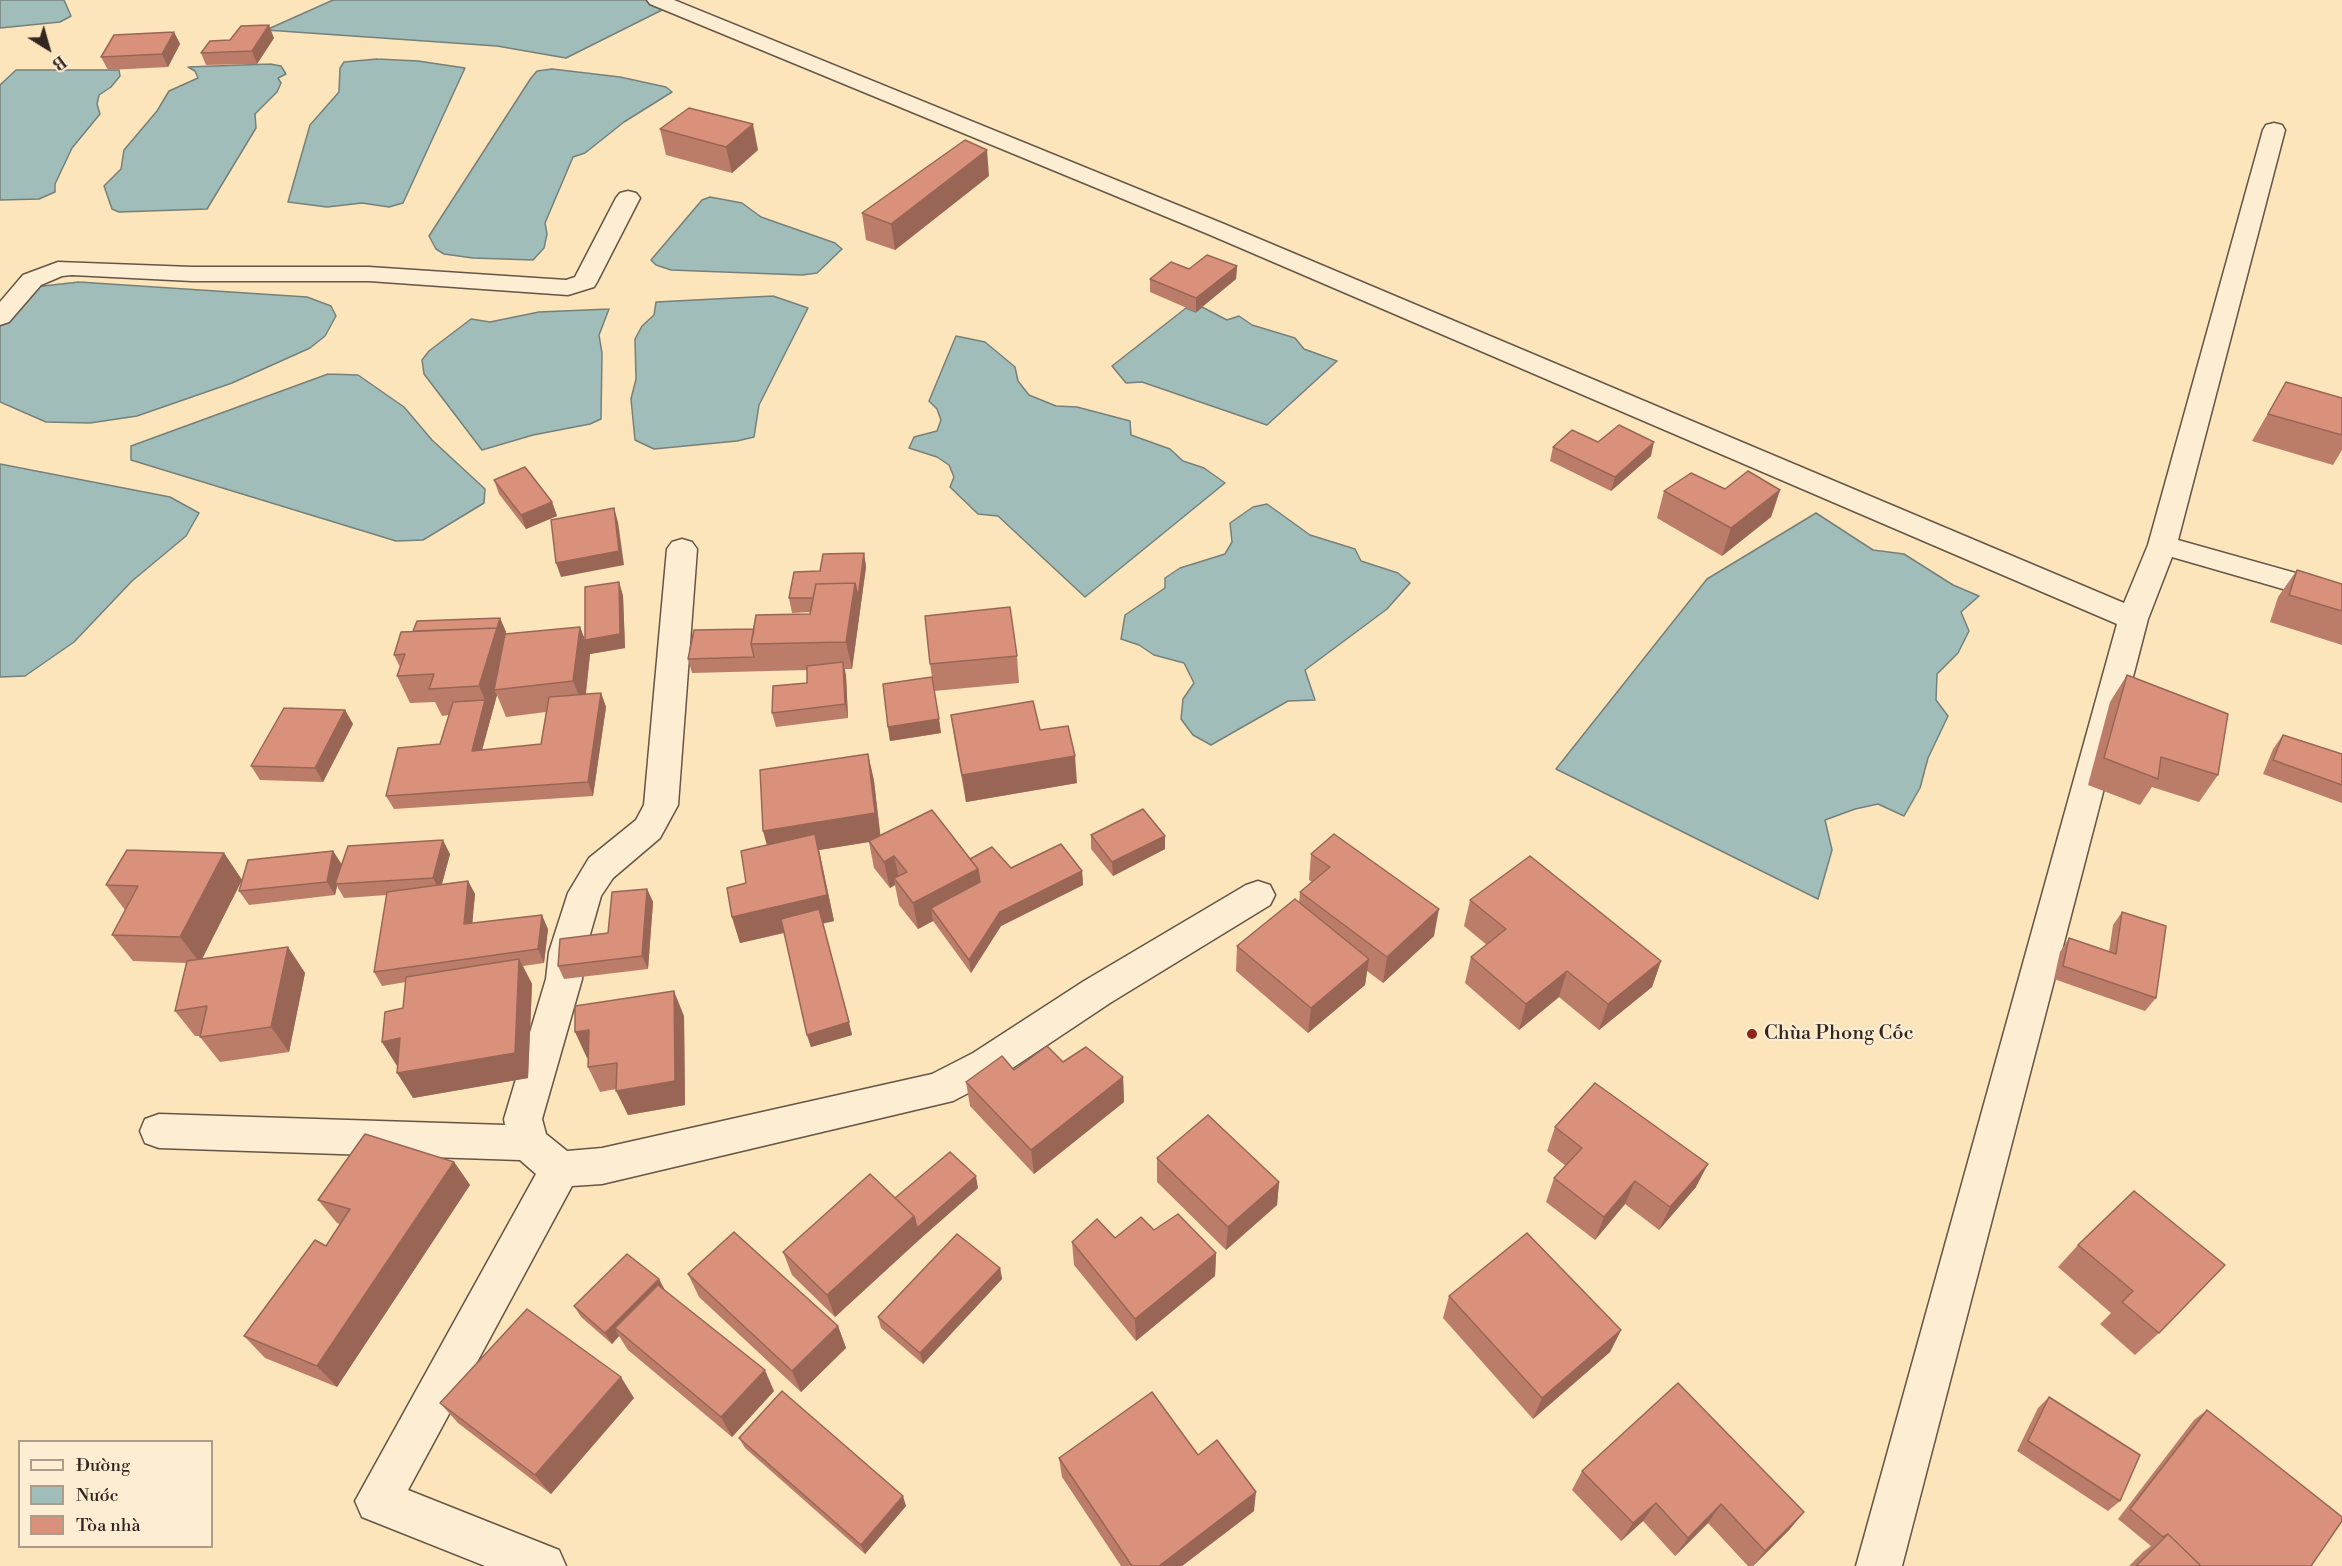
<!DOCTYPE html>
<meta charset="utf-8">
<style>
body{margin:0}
#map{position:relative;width:2342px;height:1566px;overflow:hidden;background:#fce4bb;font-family:"Libre Bodoni",serif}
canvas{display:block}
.legend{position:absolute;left:18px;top:1440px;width:195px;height:108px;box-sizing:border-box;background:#fdedd3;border:2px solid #ac9d8b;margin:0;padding:8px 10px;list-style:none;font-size:18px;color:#33251f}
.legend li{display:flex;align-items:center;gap:12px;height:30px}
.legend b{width:30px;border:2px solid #ac9d8b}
.north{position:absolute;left:18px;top:18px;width:60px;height:60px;-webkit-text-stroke:4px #fdedd3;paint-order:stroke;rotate:143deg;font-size:16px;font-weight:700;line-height:24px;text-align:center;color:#33251f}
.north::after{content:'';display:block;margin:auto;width:21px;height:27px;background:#33251f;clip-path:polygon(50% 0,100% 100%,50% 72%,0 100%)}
</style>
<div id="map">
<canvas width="2342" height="1566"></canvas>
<ul class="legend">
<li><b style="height:8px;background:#fdedd3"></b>Đường</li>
<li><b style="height:16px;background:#a1bdb9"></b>Nước</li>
<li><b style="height:16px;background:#da917b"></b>Tòa nhà</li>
</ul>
<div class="north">B</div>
</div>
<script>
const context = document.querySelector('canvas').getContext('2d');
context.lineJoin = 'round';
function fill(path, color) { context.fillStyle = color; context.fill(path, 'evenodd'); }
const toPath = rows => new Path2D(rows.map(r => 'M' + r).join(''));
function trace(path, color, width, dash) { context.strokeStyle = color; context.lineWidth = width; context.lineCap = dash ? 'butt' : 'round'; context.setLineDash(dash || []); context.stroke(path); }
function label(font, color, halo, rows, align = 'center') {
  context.font = font + ' "Libre Bodoni",serif'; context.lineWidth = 4.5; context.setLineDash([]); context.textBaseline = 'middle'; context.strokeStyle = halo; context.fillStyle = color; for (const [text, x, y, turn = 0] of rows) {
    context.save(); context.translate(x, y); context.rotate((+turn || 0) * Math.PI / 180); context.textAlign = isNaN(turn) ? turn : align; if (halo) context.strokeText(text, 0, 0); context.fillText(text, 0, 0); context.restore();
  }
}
const water = toPath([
 [0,0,64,0,71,16,60,22,0,28,0,0],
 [333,0,657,0,670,6,566,58,497,46,266,30,333,0],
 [377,59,418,61,465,68,403,203,389,207,362,203,327,207,288,202,310,125,339,92,340,68,344,62,377,59],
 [270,64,281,66,286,74,278,78,281,83,277,92,255,114,256,128,207,209,119,212,112,209,104,186,121,169,124,150,157,111,169,91,198,78,195,71,188,67,270,64],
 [552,69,620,77,666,87,672,92,624,122,585,153,573,157,545,223,547,234,544,248,533,260,473,258,444,254,436,249,429,236,531,78,537,71,552,69],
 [16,70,119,70,120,76,111,87,99,95,97,104,100,114,72,148,55,184,55,192,39,199,0,200,0,85,16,70],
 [710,197,742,203,761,217,835,243,842,249,817,273,802,275,671,270,656,265,651,260,702,200,710,197],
 [79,282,307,297,331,306,336,316,325,336,310,348,232,383,137,416,90,423,46,422,0,402,0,317,25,288,79,282],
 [773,296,808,308,759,405,754,437,737,441,654,449,635,440,631,399,636,379,635,339,642,326,654,315,656,302,773,296],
 [1202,307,1227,320,1239,316,1252,325,1295,338,1304,349,1337,361,1267,425,1142,382,1126,383,1112,366,1186,308,1196,312,1202,307],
 [609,309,599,335,602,353,601,419,590,424,533,435,482,450,424,374,422,360,429,351,471,319,490,322,539,312,609,309],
 [956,336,985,342,1015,367,1018,381,1029,395,1056,406,1077,407,1130,421,1131,435,1170,449,1183,461,1204,468,1225,483,1085,597,998,516,978,514,950,487,954,477,949,465,937,457,909,448,914,437,937,431,941,420,937,409,929,401,956,336],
 [328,374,358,375,404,407,432,440,485,489,484,503,423,540,396,541,131,460,131,446,328,374],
 [0,464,170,497,199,513,186,536,132,581,74,642,25,676,0,677,0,464],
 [1267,504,1310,535,1355,549,1361,561,1398,573,1410,583,1387,609,1305,670,1315,700,1288,701,1211,745,1193,735,1181,719,1183,699,1194,683,1184,663,1154,655,1139,645,1121,639,1125,615,1165,588,1165,578,1180,568,1225,554,1232,542,1230,523,1253,507,1267,504],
 [1816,513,1873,550,1904,554,1953,585,1979,596,1961,612,1969,631,1958,653,1937,674,1936,700,1948,716,1928,758,1920,788,1904,816,1878,804,1855,809,1825,820,1832,850,1818,899,1556,769,1707,579,1816,513]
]);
fill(water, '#a1bdb9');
trace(water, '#75807b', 1.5);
const minor = toPath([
 [647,0,674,0,1224,224,2124,603,2148,545,2263,130,2266,125,2274,123,2282,125,2285,130,2178,540,2342,586,2342,606,2172,557,2148,619,1902,1566,1856,1566,2117,624,1208,234,650,4,647,0],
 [628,191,636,193,640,198,597,282,594,287,568,295,369,281,192,281,72,275,62,276,41,285,9,322,0,325,0,302,23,275,58,262,192,267,369,267,566,280,575,277,616,198,620,193,628,191],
 [682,539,692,542,697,549,678,805,660,838,613,878,601,896,585,952,582,979,542,1119,546,1134,567,1151,602,1148,932,1074,973,1053,1084,981,1246,885,1258,881,1270,885,1275,895,1270,905,1110,1003,999,1077,953,1101,602,1184,572,1186,408,1490,559,1550,566,1566,485,1566,362,1517,355,1501,536,1174,520,1160,159,1148,145,1143,140,1131,145,1119,159,1114,505,1125,504,1119,546,979,549,952,568,893,589,858,636,820,644,805,667,549,672,542,682,539]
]);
trace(minor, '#655546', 3);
fill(minor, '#fdedd3');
fill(toPath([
 [174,32,180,44,168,67,108,70,101,57],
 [274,38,257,64,206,65,201,53],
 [660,129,758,150,732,173,666,155],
 [989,176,895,250,866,240,862,213],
 [1237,266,1236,279,1196,312,1150,292,1150,279,1189,269],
 [2286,382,2342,398,2342,450,2333,465,2252,441],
 [1553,447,1651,456,1611,491,1550,461],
 [494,480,552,502,557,516,526,529,499,494],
 [1725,489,1780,490,1771,517,1722,556,1657,518,1664,491],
 [864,553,866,567,852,669,845,669,846,676,848,718,776,727,772,713,807,683,807,670,692,673,688,659,754,629,810,614,811,612,792,613,789,598,820,571],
 [2297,570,2342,584,2342,645,2270,622,2278,597],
 [619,582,623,596,625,648,590,654,586,694,601,693,606,707,593,796,394,809,386,796,440,744,449,715,442,716,435,702,410,703,397,676,400,667,394,655,413,631,500,618,506,632,505,634,580,627,585,640],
 [497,695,506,717,546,712,541,744,482,750],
 [1017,656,1019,683,934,691,941,733,890,741,888,727,932,677,930,664],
 [2127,675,2218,775,2199,802,2152,787,2140,805,2088,785,2110,702],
 [345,710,353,724,323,782,260,780,251,766],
 [951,715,1077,783,966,802,955,742],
 [2283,735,2342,754,2342,803,2263,774,2273,749],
 [868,754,874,781,880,836,970,859,1011,868,1082,871,1083,885,1001,926,971,973,933,921,918,929,899,905,895,885,890,888,874,868,869,842,819,850,834,921,823,923,852,1035,811,1047,807,1035,784,933,740,943,732,917,746,883,767,845],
 [1091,835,1165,849,1113,876,1091,849],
 [333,851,342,865,341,869,450,854,442,884,468,881,475,894,472,923,548,929,544,963,523,966,532,984,528,1078,413,1098,397,1066,382,1042,403,1008,406,982,382,986,374,972,387,895,344,898,337,886,335,895,249,905,239,891],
 [224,853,242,880,202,959,288,947,305,973,289,1052,220,1062,200,1037,200,1036,195,1036,175,1011,187,963,133,961,112,935,125,910,106,885],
 [1311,854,1434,936,1383,983,1367,971,1365,985,1308,1033,1236,971,1237,946,1299,903,1300,892,1312,882,1309,880],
 [647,889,653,902,648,969,564,979,558,966,608,933],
 [1470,900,1661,961,1652,987,1599,1030,1559,997,1519,1030,1465,983,1471,957,1487,945,1464,926],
 [2122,912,2156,998,2145,1011,2054,979,2060,952,2069,938,2109,952,2113,925],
 [684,1016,685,1105,628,1115,616,1089,600,1092,588,1067,588,1057,587,1058],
 [1063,1062,1123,1077,1124,1102,1034,1174,970,1106,966,1082,1014,1070],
 [1555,1127,1696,1187,1659,1230,1625,1204,1595,1240,1546,1202,1554,1178,1566,1166,1547,1151],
 [1157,1158,1279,1182,1277,1205,1226,1250,1157,1182],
 [454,1162,470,1185,337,1387,265,1358,244,1336,326,1246,340,1224,337,1223,318,1200],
 [978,1188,920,1239,835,1317,792,1275,783,1252,895,1198],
 [2134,1191,2159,1333,2135,1355,2100,1324,2111,1313,2058,1267,2078,1245],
 [1115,1238,1216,1253,1215,1276,1136,1341,1074,1265,1072,1242],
 [1000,1268,1002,1279,923,1364,881,1328,878,1317],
 [688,1274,838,1326,846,1348,801,1392,699,1297],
 [659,1279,665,1290,774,1391,732,1437,628,1350,619,1336,612,1344,581,1317,574,1306],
 [1449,1296,1621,1330,1610,1352,1533,1419,1443,1318],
 [2049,1397,2120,1501,2108,1511,2017,1451,2038,1408],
 [634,1398,551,1494,458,1423,440,1403],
 [2207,1410,2311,1566,2129,1566,2143,1552,2151,1546,2118,1519,2194,1420],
 [739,1438,906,1506,865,1554,745,1448],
 [1198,1455,1254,1511,1182,1566,1121,1566,1062,1477,1059,1458],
 [1582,1471,1804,1512,1789,1530,1753,1566,1748,1566,1708,1523,1675,1556,1643,1521,1621,1541,1572,1490]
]), '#bb7d6a');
fill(toPath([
 [269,25,274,38,257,64,252,51],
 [174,32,180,44,168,67,162,54],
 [753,124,758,150,732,173,726,147],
 [987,150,989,176,895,250,891,224],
 [1237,266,1236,279,1196,312,1196,298],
 [1654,442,1651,456,1611,491,1615,477],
 [1780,490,1771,517,1722,556,1731,528],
 [552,502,557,516,526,529,521,515],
 [614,508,618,522,624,565,561,577,556,563],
 [864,553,866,567,852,669,846,642,855,583],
 [619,582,623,596,625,648,590,654,584,708,573,681,580,627,585,640],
 [500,618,506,632,503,642,508,655,494,690,497,695,478,765,472,751,485,700,479,686],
 [843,662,846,676,848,718,845,704],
 [601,693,606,707,593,796,588,782],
 [345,710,353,724,323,782,315,768],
 [939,719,941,733,890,741,888,727],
 [868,754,874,781,881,840,819,850,834,921,740,943,732,917,770,857,763,831],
 [1075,756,1077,783,966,802,962,775],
 [1165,836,1165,849,1113,876,1112,862],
 [443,840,450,854,440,891,433,878],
 [333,851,342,865,337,884,335,884,337,886,335,895,327,882],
 [224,853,242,880,200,963,180,937],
 [894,856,900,882,894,878,895,885,890,888,884,862],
 [978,869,982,896,931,908,933,921,918,929,913,903],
 [1082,871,1083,885,1001,926,971,973,969,960,1000,912],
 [468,881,475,894,471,938,464,924],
 [647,889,653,902,648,969,642,956],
 [1439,909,1434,936,1383,983,1387,957],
 [542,915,548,929,544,963,538,949],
 [288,947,305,973,289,1052,271,1027],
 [519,959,532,984,528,1078,413,1098,397,1073],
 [1369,959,1365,985,1308,1033,1311,1008],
 [1661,961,1652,987,1599,1030,1608,1004],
 [1567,971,1559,997,1519,1030,1526,1004],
 [674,991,684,1016,685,1105,628,1115,616,1091],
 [849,1022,852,1035,811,1047,807,1035],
 [589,1030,601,1055,587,1058,575,1032],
 [400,1038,398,1067,382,1042],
 [1123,1077,1124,1102,1034,1174,1031,1150],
 [454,1162,470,1185,337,1387,317,1366],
 [1708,1164,1696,1187,1659,1230,1670,1207],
 [976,1176,978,1188,920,1239,835,1317,827,1295,914,1216],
 [1635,1181,1625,1204,1595,1240,1604,1217],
 [1279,1182,1277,1205,1226,1250,1228,1227],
 [1216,1253,1215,1276,1136,1341,1135,1319],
 [1000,1268,1002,1279,923,1364,920,1353],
 [659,1279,665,1291,615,1328,619,1336,612,1344,605,1333],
 [838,1326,846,1348,801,1392,792,1371],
 [1621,1330,1610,1352,1533,1419,1542,1398],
 [765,1370,774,1391,732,1437,721,1417],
 [621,1377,634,1398,551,1494,535,1475],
 [1256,1492,1254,1511,1182,1566,1159,1566],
 [903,1496,906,1506,865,1554,861,1545],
 [1656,1503,1643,1521,1621,1541,1633,1523],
 [1721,1504,1708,1523,1675,1556,1688,1538],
 [1804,1512,1789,1530,1753,1566,1765,1551]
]), '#996656');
const building = toPath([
 [269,25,252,51,201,53,210,41,230,40,241,26,269,25],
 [174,32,162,54,101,57,114,35,174,32],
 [689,108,753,124,726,147,660,129,689,108],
 [965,140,987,150,891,224,862,213,965,140],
 [1207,255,1237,266,1196,298,1150,279,1171,262,1189,269,1207,255],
 [2286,382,2342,398,2342,435,2268,414,2286,382],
 [1619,425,1654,442,1615,477,1553,447,1572,430,1598,442,1619,425],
 [525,467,552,502,521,515,494,480,525,467],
 [1748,471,1780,490,1731,528,1664,491,1691,473,1725,489,1748,471],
 [614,508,619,551,556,563,551,520,614,508],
 [864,553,858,597,855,583,816,584,813,598,789,598,794,572,820,571,823,554,864,553],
 [2297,570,2342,584,2342,611,2289,595,2297,570],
 [619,582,620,634,585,640,585,587,619,582],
 [855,583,846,642,751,644,756,615,810,614,816,584,855,583],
 [1010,607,1017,656,930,664,925,616,1010,607],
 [500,618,497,628,413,631,417,621,500,618],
 [580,627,573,681,494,690,505,634,580,627],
 [497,628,479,686,429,689,434,674,397,676,405,654,394,655,401,632,497,628],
 [754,629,751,644,754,657,688,659,694,630,754,629],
 [843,662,845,704,772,713,773,686,807,683,807,666,843,662],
 [2127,675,2228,714,2218,775,2161,757,2158,779,2104,758,2127,675],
 [932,677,939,719,888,727,883,684,932,677],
 [601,693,588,782,386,796,398,748,440,744,453,702,485,700,472,751,541,744,549,697,601,693],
 [1033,701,1040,730,1068,726,1075,756,962,775,951,715,1033,701],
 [284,708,345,710,315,768,251,766,284,708],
 [2283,735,2342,754,2342,785,2273,760,2283,735],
 [868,754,875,813,763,831,760,770,868,754],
 [1143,809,1165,836,1112,862,1091,835,1143,809],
 [932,810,978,869,913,903,894,878,907,872,894,856,884,862,869,841,932,810],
 [815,834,827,895,732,917,727,888,746,883,741,851,815,834],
 [1334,834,1439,909,1387,957,1300,892,1330,867,1311,854,1334,834],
 [443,840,433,878,335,884,348,846,443,840],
 [1061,844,1082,871,1000,912,969,960,931,908,980,882,978,869,970,859,992,847,1011,868,1061,844],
 [127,850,224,853,180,937,112,935,138,886,106,885,127,850],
 [333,851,327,882,239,891,248,860,333,851],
 [1530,856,1661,961,1608,1004,1567,971,1526,1004,1471,957,1506,929,1470,900,1530,856],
 [468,881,464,924,542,915,538,949,374,972,387,892,468,881],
 [647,889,642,956,558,966,560,939,608,933,612,892,647,889],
 [1295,899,1369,959,1311,1008,1237,946,1295,899],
 [819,909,849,1022,807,1035,781,919,819,909],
 [2122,912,2166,926,2156,998,2063,966,2069,938,2116,954,2122,912],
 [288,947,271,1027,200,1037,207,1006,175,1011,187,961,288,947],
 [519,959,515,1053,397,1073,400,1038,382,1042,385,1012,403,1008,406,977,519,959],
 [674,991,675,1081,616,1091,617,1063,588,1067,589,1030,575,1032,575,1006,674,991],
 [1047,1046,1063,1062,1086,1047,1123,1077,1031,1150,966,1082,1002,1056,1014,1070,1047,1046],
 [1595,1083,1708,1164,1670,1207,1635,1181,1604,1217,1554,1178,1582,1148,1555,1127,1595,1083],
 [1208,1115,1279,1182,1228,1227,1157,1158,1208,1115],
 [365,1134,454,1162,317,1366,244,1336,315,1240,326,1246,350,1209,318,1200,365,1134],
 [950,1152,976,1176,917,1228,914,1216,895,1198,950,1152],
 [870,1174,914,1216,827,1295,783,1252,870,1174],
 [2134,1191,2225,1265,2159,1333,2122,1302,2133,1291,2078,1245,2134,1191],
 [1178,1214,1216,1253,1135,1319,1072,1242,1097,1219,1115,1238,1141,1217,1154,1230,1178,1214],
 [734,1232,838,1326,792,1371,688,1274,734,1232],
 [1527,1233,1621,1330,1542,1398,1449,1296,1527,1233],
 [957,1234,1000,1268,920,1353,878,1317,957,1234],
 [627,1254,659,1279,605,1333,574,1306,627,1254],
 [658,1285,765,1370,721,1417,615,1328,658,1285],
 [527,1309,621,1377,535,1475,440,1403,527,1309],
 [1678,1383,1804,1512,1765,1551,1721,1504,1688,1538,1656,1503,1633,1523,1582,1471,1678,1383],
 [782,1391,903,1496,861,1545,739,1438,782,1391],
 [1152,1392,1198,1455,1217,1440,1256,1492,1159,1566,1132,1566,1059,1458,1152,1392],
 [2049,1397,2140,1455,2120,1501,2028,1441,2049,1397],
 [2207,1410,2342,1517,2342,1521,2311,1566,2201,1566,2168,1534,2163,1537,2130,1509,2207,1410],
 [2168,1534,2201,1566,2136,1566,2168,1534]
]);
fill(building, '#da917b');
trace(building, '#996656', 1.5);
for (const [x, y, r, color] of [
 [1752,1034,6,"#8f2418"]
]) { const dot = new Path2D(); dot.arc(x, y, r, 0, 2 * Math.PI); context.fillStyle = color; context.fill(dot); trace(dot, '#fdedd3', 2); }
label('20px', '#33251f', '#fdedd3', [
 ["Chùa Phong Cốc",1764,1034]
], 'left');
</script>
